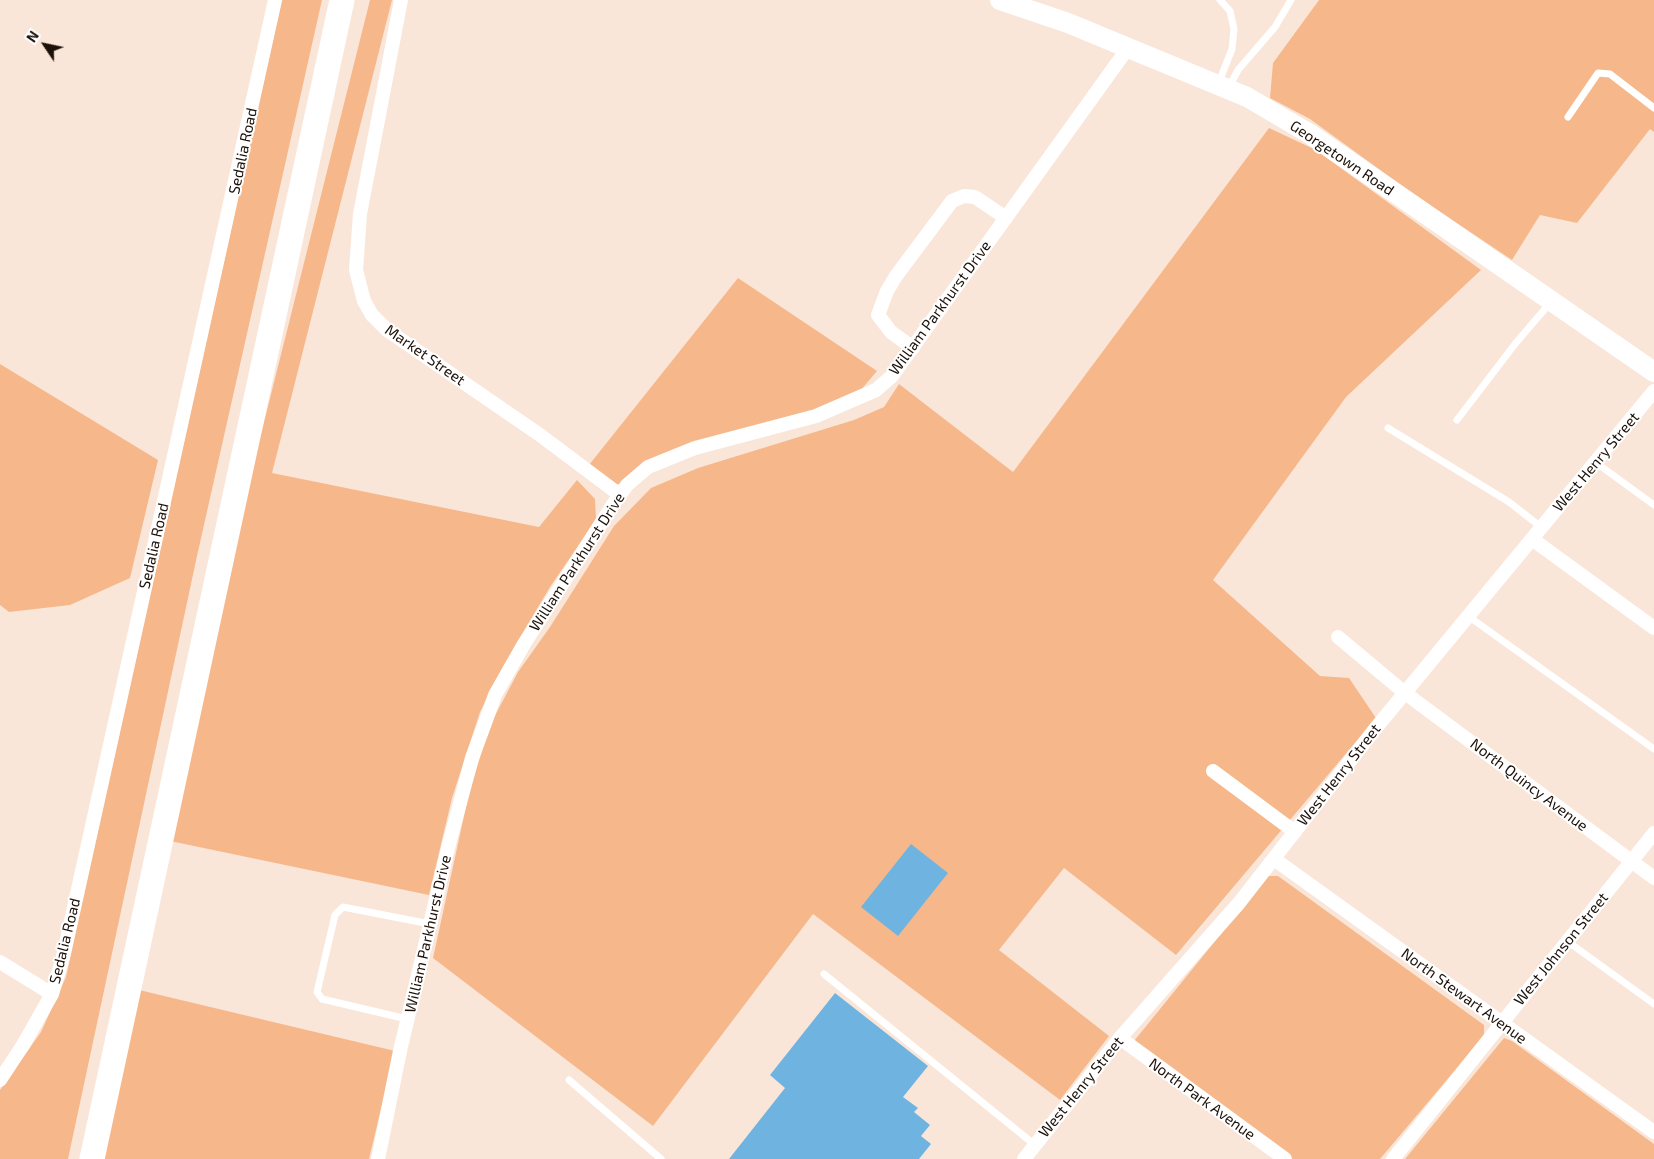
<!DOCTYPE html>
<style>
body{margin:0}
#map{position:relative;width:1654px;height:1159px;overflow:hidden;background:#fae6d8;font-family:"Exo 2",sans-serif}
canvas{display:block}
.north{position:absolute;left:20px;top:20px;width:50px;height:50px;-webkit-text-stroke:4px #fff;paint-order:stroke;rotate:304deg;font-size:14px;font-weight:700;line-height:20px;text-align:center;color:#1c1109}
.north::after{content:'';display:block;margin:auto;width:18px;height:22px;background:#1c1109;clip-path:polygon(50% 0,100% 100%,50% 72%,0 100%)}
</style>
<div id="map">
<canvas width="1654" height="1159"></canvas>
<div class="north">N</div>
</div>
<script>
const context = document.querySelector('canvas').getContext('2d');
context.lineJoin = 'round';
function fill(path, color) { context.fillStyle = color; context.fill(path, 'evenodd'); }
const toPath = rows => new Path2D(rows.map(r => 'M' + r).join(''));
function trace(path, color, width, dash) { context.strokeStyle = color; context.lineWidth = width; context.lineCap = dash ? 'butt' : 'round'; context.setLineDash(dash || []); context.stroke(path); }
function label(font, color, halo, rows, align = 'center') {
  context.font = font + ' "Exo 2",sans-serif'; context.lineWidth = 4; context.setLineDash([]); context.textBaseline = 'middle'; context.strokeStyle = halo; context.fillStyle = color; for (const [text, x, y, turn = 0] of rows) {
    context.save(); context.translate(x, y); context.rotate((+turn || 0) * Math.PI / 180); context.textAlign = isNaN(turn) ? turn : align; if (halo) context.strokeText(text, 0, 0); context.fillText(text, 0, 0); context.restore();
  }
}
fill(toPath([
 [282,0,322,0,197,556,68,1159,0,1159,0,1090,41,1032,66,977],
 [370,0,392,0,272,473,539,527,577,480,595,499,596,520,550,587,504,665,480,712,452,798,429,895,170,841,252,470],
 [1319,0,1654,0,1654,132,1650,129,1577,223,1540,215,1512,260,1409,191,1310,119,1270,98,1273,63],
 [1269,128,1316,150,1481,270,1346,397,1213,580,1320,676,1349,678,1376,718,1176,955,1064,868,999,950,1109,1036,1060,1100,813,914,653,1126,433,958,469,793,490,725,518,672,550,627,614,526,651,488,698,468,854,420,884,407,899,384,1013,472],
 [738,278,877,371,860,391,831,408,707,439,625,485,606,483,585,470],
 [0,364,158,460,130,578,70,605,9,612,0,605],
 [1268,876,1278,876,1484,1025,1484,1036,1380,1159,1284,1159,1134,1041],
 [139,990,395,1051,369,1159,101,1159],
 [1504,1038,1512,1041,1654,1144,1654,1159,1405,1159]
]), '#f6b88b');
fill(toPath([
 [911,844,948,873,898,936,861,907],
 [835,993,928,1066,903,1097,918,1108,914,1112,930,1125,921,1136,931,1144,919,1159,729,1159,785,1088,770,1075]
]), '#6fb3e0');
trace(toPath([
 [1219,82,1232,49,1234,29,1230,11,1220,0],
 [1228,89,1238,70,1275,27,1291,0],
 [1568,117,1598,73,1610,74,1654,108],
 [1457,420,1515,344,1550,303],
 [1388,428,1509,502,1541,527],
 [1595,462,1654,505],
 [1468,616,1654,749],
 [1567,941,1654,1004],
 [824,974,1035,1145],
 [407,1019,322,999,317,992,335,915,343,907,430,924],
 [569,1080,661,1159]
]), '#fff', 7);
trace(toPath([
 [401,0,360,214,356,270,364,301,372,315,387,330,540,435,620,495],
 [913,348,891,332,878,315,887,291,896,276,952,201,964,196,975,197,1006,218],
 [1532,539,1654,628],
 [1338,637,1405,693,1654,878],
 [1213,771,1295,832],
 [1274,859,1654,1132],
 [0,962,52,994],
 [1120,1038,1285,1159],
 [0,1080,23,1045,52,994,63,957,275,0],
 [378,1159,400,1051,449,844,472,758,485,723,495,695,524,644,614,503,627,485,648,467,695,448,816,416,876,390,892,376,1128,48],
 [1024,1159,1120,1038,1239,903,1375,729,1654,391],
 [1393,1159,1654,833]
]), '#fff', 14);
trace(toPath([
 [1000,0,1068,23,1247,97,1310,134,1654,372]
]), '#fff', 20);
trace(toPath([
 [92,1159,342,0]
]), '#fff', 25);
label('15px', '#1c1109', '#fff', [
 ["Sedalia Road",243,151,-78],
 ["Georgetown Road",1342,158,34],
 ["William Parkhurst Drive",940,308,-54],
 ["Market Street",425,355,35],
 ["West Henry Street",1596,462,-50],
 ["Sedalia Road",154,546,-77],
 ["William Parkhurst Drive",577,562,-57],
 ["West Henry Street",1339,775,-52],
 ["North Quincy Avenue",1529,785,37],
 ["William Parkhurst Drive",428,934,-77],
 ["Sedalia Road",65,941,-76],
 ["West Johnson Street",1561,949,-51],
 ["North Stewart Avenue",1464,996,36],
 ["West Henry Street",1081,1087,-51],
 ["North Park Avenue",1202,1099,36]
]);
</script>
